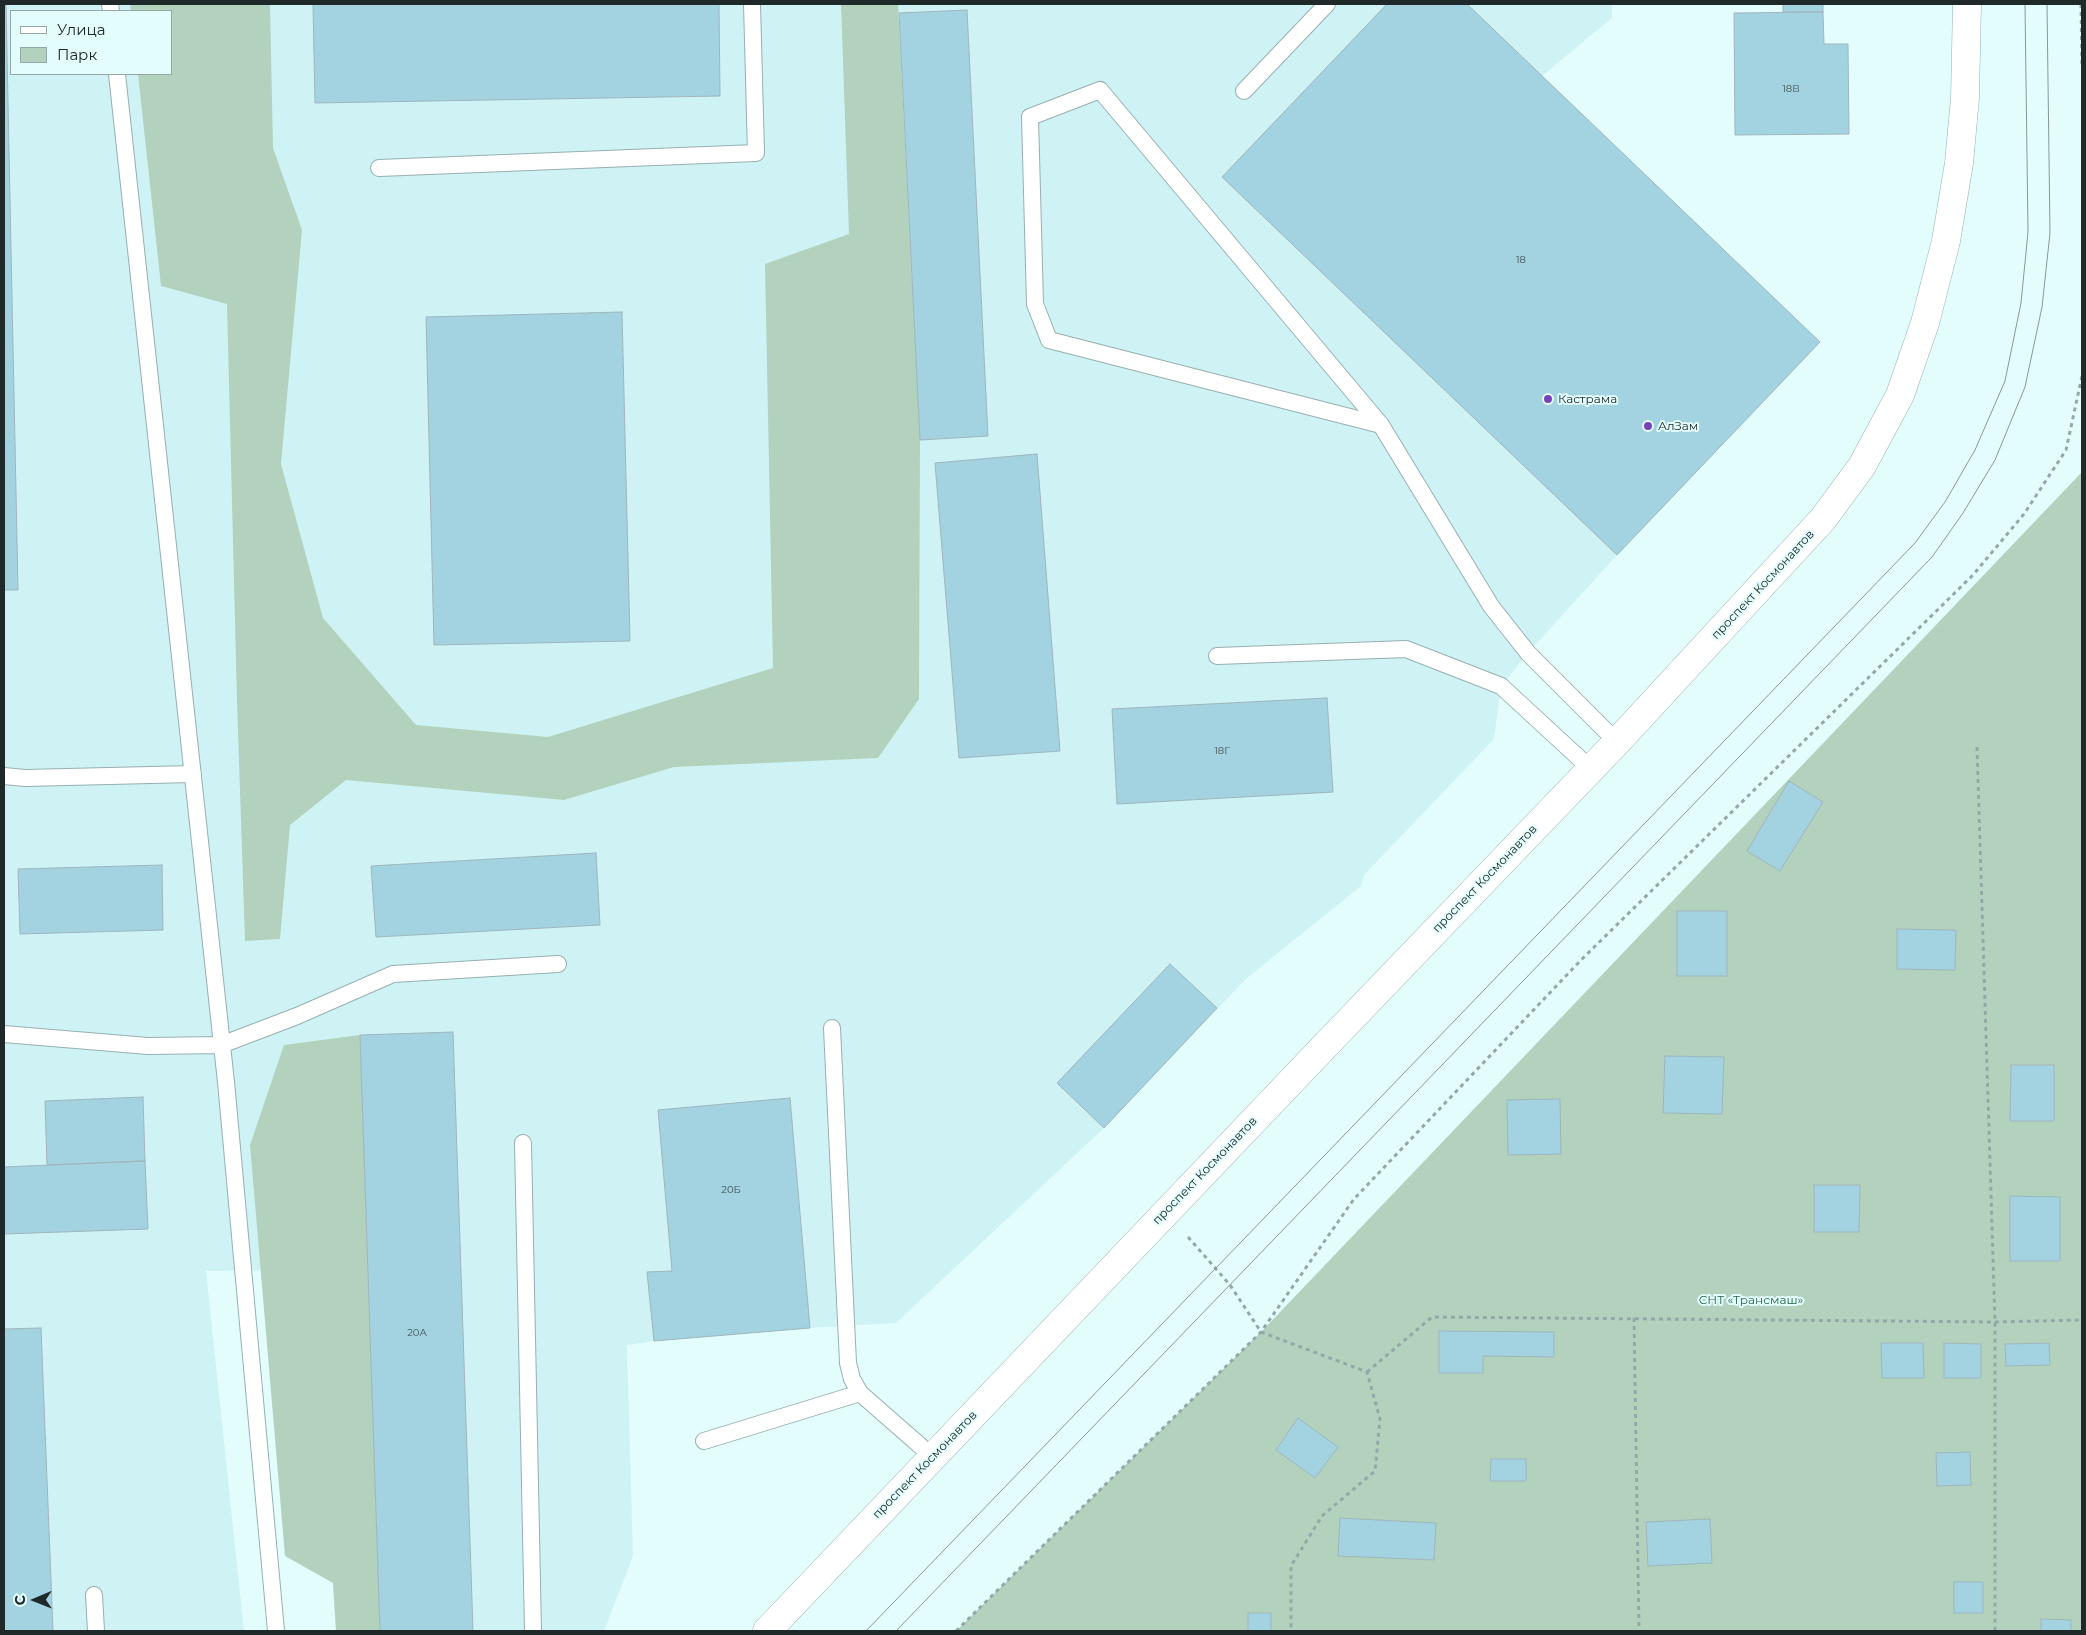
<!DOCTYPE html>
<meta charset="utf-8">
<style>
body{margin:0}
#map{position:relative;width:2086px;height:1635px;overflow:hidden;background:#e3fdfd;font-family:Montserrat,sans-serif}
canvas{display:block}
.frame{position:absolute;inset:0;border:5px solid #202929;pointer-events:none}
.legend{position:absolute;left:10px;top:10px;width:162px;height:65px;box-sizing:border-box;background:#e3fdfd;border:1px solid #95a8a8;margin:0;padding:6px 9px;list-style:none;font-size:15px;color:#202929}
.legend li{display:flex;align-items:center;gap:10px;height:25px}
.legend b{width:25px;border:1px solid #95a8a8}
.north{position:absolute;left:10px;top:1575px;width:50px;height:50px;-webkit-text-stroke:4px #e3fdfd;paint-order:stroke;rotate:269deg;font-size:14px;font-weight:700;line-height:20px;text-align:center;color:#202929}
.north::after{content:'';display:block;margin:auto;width:18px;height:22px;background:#202929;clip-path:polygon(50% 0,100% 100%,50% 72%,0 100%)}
</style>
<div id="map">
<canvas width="2086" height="1635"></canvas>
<div class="frame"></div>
<ul class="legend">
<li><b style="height:6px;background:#fff"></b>Улица</li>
<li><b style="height:14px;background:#b2d2be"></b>Парк</li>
</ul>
<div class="north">С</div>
</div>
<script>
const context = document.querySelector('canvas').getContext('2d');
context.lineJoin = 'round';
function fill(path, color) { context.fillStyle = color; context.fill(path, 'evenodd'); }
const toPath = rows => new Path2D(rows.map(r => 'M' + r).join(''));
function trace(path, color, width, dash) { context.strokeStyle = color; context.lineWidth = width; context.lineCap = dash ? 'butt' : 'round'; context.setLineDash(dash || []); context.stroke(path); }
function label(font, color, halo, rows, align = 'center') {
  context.font = font + ' Montserrat,sans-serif'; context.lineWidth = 4; context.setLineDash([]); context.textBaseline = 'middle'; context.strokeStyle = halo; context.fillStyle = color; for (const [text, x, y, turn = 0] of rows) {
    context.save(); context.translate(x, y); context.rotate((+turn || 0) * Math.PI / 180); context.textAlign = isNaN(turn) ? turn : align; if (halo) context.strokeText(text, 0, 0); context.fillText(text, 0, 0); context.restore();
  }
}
fill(toPath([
 [4,4,1612,4,1612,18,1542,76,1820,342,1617,555,1528,653,1501,686,1494,739,1364,875,1361,886,1246,979,1104,1128,896,1323,810,1328,654,1341,627,1345,633,1556,604,1631,336,1631,312,1270,206,1271,244,1631,4,1631],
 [11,11,171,11,171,74,11,74]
]), '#cff3f4');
fill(toPath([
 [130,4,270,4,273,148,302,230,281,464,323,618,416,725,548,737,773,668,765,264,849,234,841,4,898,4,920,440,919,699,878,758,674,767,564,800,346,780,290,825,280,939,245,941,237,701,227,304,161,286,138,74,171,74,171,11,131,11],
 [2082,472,2082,1631,956,1631,1261,1332],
 [360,1035,380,1631,336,1631,333,1583,285,1556,250,1145,284,1045]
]), '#b2d2be');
const building = toPath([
 [4,4,6,4,18,590,4,590,4,4],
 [313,4,719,4,720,96,315,103,313,4],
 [1387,4,1467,4,1820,342,1617,555,1222,177,1387,4],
 [1783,4,1823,4,1823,12,1783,12,1783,4],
 [967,10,988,436,920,440,899,13,967,10],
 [1823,12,1824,44,1848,44,1849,134,1735,135,1734,13,1823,12],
 [622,312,630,641,434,645,426,317,622,312],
 [1037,454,1060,751,959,758,935,463,1037,454],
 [1327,698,1333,792,1117,804,1112,709,1327,698],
 [1789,781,1823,802,1780,871,1747,851,1789,781],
 [596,853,600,925,376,937,371,866,596,853],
 [162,865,163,930,20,934,18,869,162,865],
 [1677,911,1727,911,1727,976,1677,976,1677,911],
 [1897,929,1956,930,1955,970,1897,969,1897,929],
 [1170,964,1217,1008,1104,1128,1057,1083,1170,964],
 [453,1032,473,1631,380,1631,360,1035,453,1032],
 [1665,1056,1724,1057,1722,1114,1663,1113,1665,1056],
 [2011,1065,2054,1065,2054,1121,2010,1121,2011,1065],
 [143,1097,145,1161,47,1165,45,1101,143,1097],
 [790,1098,810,1328,654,1341,647,1272,672,1271,658,1110,790,1098],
 [1560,1099,1561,1154,1508,1155,1507,1100,1560,1099],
 [145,1161,148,1229,4,1234,4,1167,145,1161],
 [1814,1185,1860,1185,1859,1232,1814,1232,1814,1185],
 [2010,1196,2060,1197,2060,1261,2010,1261,2010,1196],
 [41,1328,53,1631,4,1631,4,1329,41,1328],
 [1439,1331,1554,1332,1554,1357,1483,1356,1483,1373,1439,1373,1439,1331],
 [1881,1343,1923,1343,1924,1378,1882,1378,1881,1343],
 [1944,1343,1981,1344,1981,1378,1944,1378,1944,1343],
 [2049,1343,2050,1365,2006,1366,2005,1344,2049,1343],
 [1298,1418,1338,1447,1315,1478,1276,1450,1298,1418],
 [1970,1452,1971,1485,1937,1486,1936,1453,1970,1452],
 [1491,1459,1526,1459,1526,1481,1490,1481,1491,1459],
 [1340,1518,1436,1523,1434,1560,1338,1556,1340,1518],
 [1710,1519,1712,1563,1648,1566,1646,1522,1710,1519],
 [1954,1582,1983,1582,1983,1613,1954,1613,1954,1582],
 [1248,1613,1271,1613,1271,1631,1248,1631,1248,1613],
 [2041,1619,2071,1620,2071,1631,2041,1631,2041,1619]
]);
fill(building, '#a3d2e1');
trace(building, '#a0b6bd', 1);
const service = toPath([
 [110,4,111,11],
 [117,74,226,1082,276,1631],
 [1244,91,1327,4],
 [379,168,756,153,752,4],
 [1381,425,1049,340,1035,304,1030,117,1100,90,1381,425,1491,606,1528,653,1617,742],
 [1217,656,1406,649,1501,686,1591,769],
 [4,776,25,778,193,774],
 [832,1028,848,1363,852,1379,860,1393,933,1457],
 [4,1034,148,1046,221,1045,297,1016,393,974,558,964],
 [523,1143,533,1631],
 [704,1441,860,1393],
 [94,1595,96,1631]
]);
const secondary = toPath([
 [767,1631,1322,1049,1617,742,1823,519,1862,466,1900,395,1925,323,1946,241,1959,163,1965,98,1967,4]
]);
trace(service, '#97afb0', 18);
trace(secondary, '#97afb0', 29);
trace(toPath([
 [2081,4,2082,68],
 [1977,747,1995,1322,1995,1631],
 [1188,1237,1230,1285,1261,1332,1367,1372,1380,1419,1375,1471,1322,1516,1291,1566,1291,1631],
 [1634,1318,1639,1631],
 [1367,1372,1432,1317,1995,1322,2082,1320],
 [956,1631,1261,1332,1354,1199,1581,960,1973,575,2024,514,2066,450,2082,376]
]), '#95a8a8', 3, [4, 4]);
trace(service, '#fff', 16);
trace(secondary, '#fff', 28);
trace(toPath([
 [866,1631,1915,543,1945,502,1975,450,2005,381,2021,303,2028,232,2025,4],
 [896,1631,1932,557,1963,513,1995,460,2025,387,2042,307,2050,233,2047,4]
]), '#869898', 1);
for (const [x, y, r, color] of [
 [1548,399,5,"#7843ba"],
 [1648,426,5,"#7843ba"]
]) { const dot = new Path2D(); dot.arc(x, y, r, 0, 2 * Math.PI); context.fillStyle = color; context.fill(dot); trace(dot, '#e3fdfd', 2); }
label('10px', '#415357', null, [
 ["18В",1791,89],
 ["18",1521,260],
 ["18Г",1222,751],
 ["20Б",731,1190],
 ["20А",417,1333]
]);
label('12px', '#202929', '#e3fdfd', [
 ["Кастрама",1558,399],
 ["АлЗам",1658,426]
], 'left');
label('12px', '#202929', '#e3fdfd', [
 ["проспект Космонавтов",1763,585,-47],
 ["проспект Космонавтов",1485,879,-46],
 ["проспект Космонавтов",1205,1171,-46],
 ["проспект Космонавтов",925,1465,-46]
]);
label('12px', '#276545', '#e3fdfd', [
 ["СНТ «Трансмаш»",1751,1300]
]);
</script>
